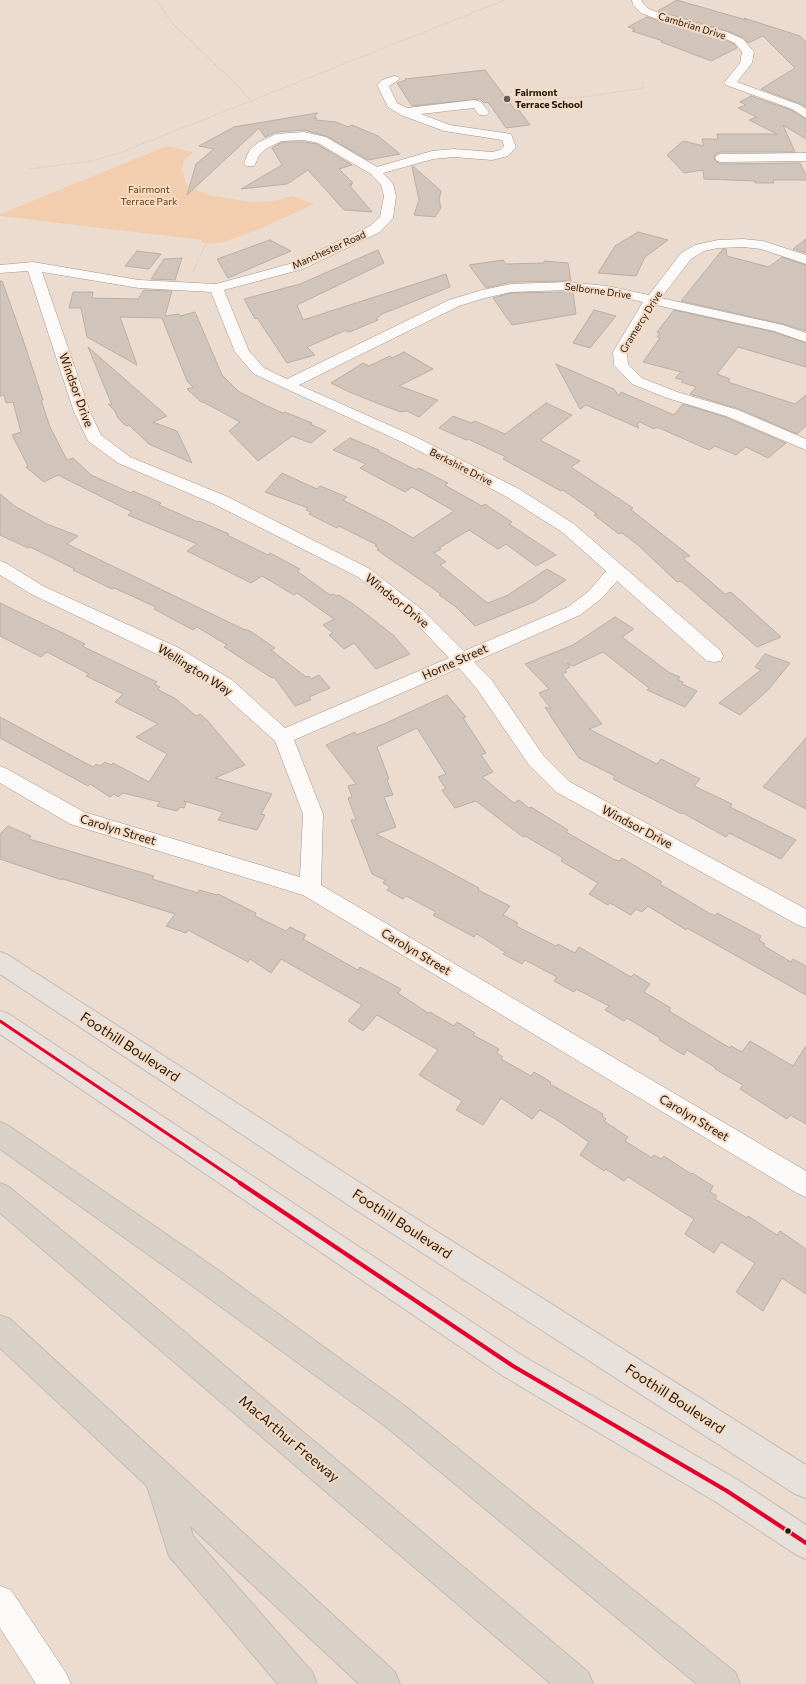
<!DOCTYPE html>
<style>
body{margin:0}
canvas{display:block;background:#ebdccf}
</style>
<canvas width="806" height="1684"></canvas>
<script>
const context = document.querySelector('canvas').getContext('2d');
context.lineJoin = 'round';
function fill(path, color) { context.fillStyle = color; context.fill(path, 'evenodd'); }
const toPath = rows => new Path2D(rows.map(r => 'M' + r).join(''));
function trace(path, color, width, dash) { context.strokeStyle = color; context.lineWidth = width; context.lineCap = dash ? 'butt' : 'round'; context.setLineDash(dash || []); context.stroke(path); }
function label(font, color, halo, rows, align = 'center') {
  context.font = font + ' Commissioner,sans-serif'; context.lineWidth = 4; context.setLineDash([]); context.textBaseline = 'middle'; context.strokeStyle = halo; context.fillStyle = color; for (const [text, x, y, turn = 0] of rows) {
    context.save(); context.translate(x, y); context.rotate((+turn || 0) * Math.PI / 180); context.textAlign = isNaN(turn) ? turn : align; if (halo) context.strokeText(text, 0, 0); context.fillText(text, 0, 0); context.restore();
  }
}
fill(toPath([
 [167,146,193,152,184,160,182,169,186,184,196,190,213,196,252,202,273,201,293,196,314,204,262,228,224,242,211,244,202,243,202,240,0,216,0,214]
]), '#f2ceaf');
const building = toPath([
 [677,0,746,20,744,18,800,36,806,42,806,107,801,104,761,89,795,68,763,36,748,43,744,38,727,31,658,11,677,0],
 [647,17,662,22,719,37,734,44,737,48,711,61,661,42,663,41,632,31,635,29,628,27,647,17],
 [485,70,515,110,519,110,530,125,506,128,491,106,487,102,484,103,480,99,412,106,397,83,406,80,405,79,485,70],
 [751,96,791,110,806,119,806,139,783,125,795,152,721,152,716,154,714,159,717,162,721,164,800,163,806,175,806,180,773,180,774,183,755,183,755,181,704,179,703,170,684,173,667,155,683,141,704,146,702,139,718,139,717,134,777,134,749,120,757,117,738,108,746,105,740,102,751,96],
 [317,113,314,118,317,118,316,120,336,122,348,127,352,125,378,136,400,154,368,160,326,136,304,130,276,132,265,137,259,128,187,195,196,164,214,149,199,146,234,127,317,113],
 [282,142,304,142,317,144,352,165,339,169,353,183,350,184,352,185,350,186,372,212,344,210,308,170,287,184,241,189,282,165,272,148,282,142],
 [413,166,441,191,439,200,441,208,435,217,414,215,419,200,412,167,413,166],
 [638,232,668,240,645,257,636,276,598,273,615,246,638,232],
 [806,239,806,253,793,249,806,239],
 [270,240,291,251,228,278,217,259,270,240],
 [723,249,726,249,727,256,769,267,782,257,806,265,806,331,783,324,681,301,723,249],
 [378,250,384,263,297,305,303,320,446,274,450,287,382,314,376,319,378,320,352,331,347,332,346,330,307,347,315,355,287,363,257,318,255,319,244,299,300,284,378,250],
 [137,251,161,254,149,269,125,266,137,251],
 [182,258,175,280,151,279,164,259,182,258],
 [503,260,506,264,544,263,544,261,568,263,571,281,511,282,486,288,469,265,503,260],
 [0,281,2,281,20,331,43,400,41,400,50,427,67,460,73,458,91,475,131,493,133,491,161,503,159,505,198,522,199,521,229,534,227,535,268,555,270,553,300,569,297,571,330,595,333,594,337,596,339,595,356,606,393,635,410,654,376,669,354,643,344,649,329,635,333,633,323,625,334,619,297,593,294,595,262,576,251,583,187,551,197,544,128,515,132,512,58,475,44,482,26,467,28,466,12,435,21,432,13,402,6,403,4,395,0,396,0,281],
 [144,290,172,291,165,316,179,314,180,316,195,312,222,375,238,391,267,406,283,413,285,412,312,423,310,424,326,431,311,443,292,436,258,461,229,431,240,422,203,402,201,402,187,389,193,387,187,381,162,318,120,317,137,365,87,337,81,308,69,308,73,292,93,292,92,298,138,299,144,290],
 [568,292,573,292,576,314,512,325,493,298,511,293,568,292],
 [594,310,616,316,590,348,573,343,594,310],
 [674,310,774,332,806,343,806,367,738,347,717,374,730,379,728,382,795,404,806,395,806,426,797,434,739,409,690,394,696,387,681,382,683,380,675,378,681,372,643,362,660,338,657,337,660,333,657,332,674,310],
 [88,347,167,416,153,422,177,431,192,463,149,444,129,425,126,426,118,418,115,411,108,404,112,405,88,347],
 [404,352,433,369,399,386,438,400,419,417,407,411,401,412,379,404,347,391,331,383,363,363,369,366,390,356,392,358,404,352],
 [556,364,614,389,619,396,621,392,674,415,683,404,725,417,786,443,768,458,746,447,736,455,715,446,709,450,657,427,654,429,640,422,637,424,639,428,586,405,580,409,556,364],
 [546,403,572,415,540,440,580,461,571,467,633,508,630,509,690,556,683,558,725,594,731,592,781,637,757,647,681,581,677,582,638,545,622,533,619,534,594,515,597,514,563,490,561,491,503,459,506,457,468,439,466,440,439,428,453,416,471,423,475,421,505,434,546,403],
 [350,438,379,450,378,451,416,470,419,468,448,483,445,485,448,487,482,506,485,504,492,509,512,522,509,524,556,555,536,566,506,544,498,549,469,530,439,548,441,549,434,553,446,562,440,565,485,601,488,603,508,595,547,569,566,580,534,602,475,626,456,607,439,595,441,594,377,550,379,549,375,546,377,545,339,526,337,528,309,514,311,512,306,510,308,508,265,492,282,473,317,489,320,486,347,497,343,500,384,521,413,538,454,511,412,487,405,492,360,468,366,464,333,450,350,438],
 [0,494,16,507,47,524,78,536,67,544,243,629,250,631,275,648,271,650,306,677,309,676,311,679,319,675,330,688,309,697,311,700,295,706,274,677,272,678,224,647,227,645,197,627,193,630,154,609,156,607,114,588,112,589,73,570,75,569,30,547,28,548,0,535,0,494],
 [0,603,67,635,85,644,82,646,157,682,154,684,160,687,157,689,176,699,196,716,200,714,207,720,245,765,215,778,272,794,261,814,265,815,257,830,218,820,223,812,184,801,186,803,184,808,180,807,177,811,157,806,160,802,123,793,118,797,114,794,110,797,90,784,88,786,0,738,0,717,93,767,96,764,100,766,105,762,111,765,113,763,149,782,167,754,136,737,158,724,115,702,123,694,86,676,89,674,47,652,41,657,0,636,0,603],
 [615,617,634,629,622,637,670,673,680,677,678,680,683,682,682,684,697,691,685,707,647,690,649,688,603,652,573,666,567,663,570,667,565,670,567,672,562,674,602,724,589,729,657,764,661,759,700,779,694,786,732,804,730,807,796,840,781,859,729,833,726,837,683,813,682,814,613,779,615,776,579,758,557,726,545,707,551,709,539,693,549,689,525,664,573,645,615,617],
 [765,654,790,663,769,689,740,715,719,703,761,670,755,667,765,654],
 [447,695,466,717,463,718,486,753,481,755,493,772,482,777,514,803,519,800,529,808,531,807,568,830,566,832,613,859,619,861,622,858,662,882,660,884,709,913,715,916,717,913,761,936,759,940,765,944,764,946,791,962,793,959,806,966,806,995,687,928,686,930,648,906,642,912,636,909,631,915,610,903,608,905,589,894,598,883,561,861,563,858,525,836,523,837,476,801,455,808,442,790,446,789,438,777,446,774,417,728,377,747,389,779,387,780,393,795,384,797,396,827,376,834,433,863,479,888,478,890,510,906,503,915,518,923,516,926,556,946,558,944,575,953,579,947,631,977,634,974,650,984,644,992,671,1008,669,1011,730,1048,731,1046,742,1052,750,1041,793,1066,806,1046,806,1124,790,1115,787,1119,740,1089,743,1085,715,1069,716,1068,687,1050,684,1055,659,1040,660,1038,627,1018,624,1021,605,1010,609,1006,576,989,574,992,554,981,557,977,525,960,522,964,503,954,505,952,477,934,474,937,433,915,436,912,406,896,403,899,387,890,390,887,383,883,385,880,372,874,351,820,356,820,348,798,352,797,348,786,356,784,326,745,355,732,356,735,384,724,447,695],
 [806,738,806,809,763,787,806,738],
 [8,826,31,836,29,839,154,876,152,879,198,893,199,890,217,895,218,894,256,913,255,916,286,931,290,927,306,935,303,939,358,970,360,967,401,989,398,993,428,1013,430,1012,454,1026,457,1022,475,1033,473,1035,499,1049,497,1053,503,1057,501,1059,531,1076,534,1072,551,1082,550,1084,603,1114,602,1116,606,1119,604,1121,628,1137,625,1141,652,1158,654,1155,661,1159,664,1156,691,1174,692,1173,713,1186,710,1192,717,1196,715,1199,747,1218,748,1216,777,1235,780,1231,806,1249,806,1294,782,1278,763,1311,736,1292,755,1263,721,1242,714,1253,685,1234,694,1219,628,1177,624,1181,606,1169,604,1171,580,1155,589,1142,557,1120,540,1110,532,1119,501,1098,483,1125,456,1110,462,1101,419,1075,438,1050,377,1015,363,1031,348,1021,362,1005,281,959,271,973,250,959,248,962,188,930,186,933,166,926,175,914,63,879,62,880,0,859,0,834,8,826]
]);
fill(building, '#d1c5bb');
trace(building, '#baaea5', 1);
const minor = toPath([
 [632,0,642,0,642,2,649,9,670,17,727,32,743,39,754,52,752,63,737,82,800,105,806,109,806,118,792,109,726,85,724,83,740,63,742,52,735,43,719,36,662,21,641,13,633,5,632,0],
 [394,76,398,77,400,79,389,86,397,103,407,108,474,100,481,102,489,112,487,115,479,115,474,108,421,114,450,125,511,134,516,147,508,156,492,160,454,157,433,159,383,173,393,184,396,196,393,218,380,232,303,269,224,290,249,351,264,368,287,379,449,300,482,290,511,284,568,282,607,286,649,295,681,253,695,245,718,240,743,239,763,241,806,255,806,264,761,249,743,247,718,248,704,251,691,259,661,298,783,325,806,333,806,342,774,331,656,305,627,352,628,364,642,378,677,392,738,410,806,439,806,450,726,416,667,398,632,384,614,365,613,352,643,302,607,294,568,290,511,292,485,298,459,306,299,385,416,437,519,489,574,524,721,651,723,656,721,661,714,662,707,661,617,581,601,599,580,615,474,662,491,679,543,755,570,782,806,909,806,928,798,925,556,792,529,765,477,689,459,668,294,740,323,814,321,885,806,1171,806,1197,797,1193,303,895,70,824,0,783,0,766,7,769,84,812,300,877,303,814,275,741,218,690,165,658,31,594,0,575,0,561,6,563,43,586,179,648,232,680,285,728,449,658,413,620,358,577,214,504,118,463,88,441,74,412,28,271,0,273,0,265,33,262,139,280,216,284,293,263,370,226,380,217,384,196,381,185,371,174,318,143,304,140,282,141,267,148,260,154,254,166,246,166,244,163,250,149,259,142,276,134,304,132,326,137,377,167,432,151,454,149,492,152,500,150,504,146,502,140,444,131,401,115,388,107,377,85,382,80,394,76],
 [42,272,139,288,211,292,235,352,254,374,404,443,507,497,562,532,606,571,589,591,568,607,464,651,425,612,370,569,226,496,130,457,101,435,90,412,42,272],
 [806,153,806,161,721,162,717,161,715,158,717,155,721,154,806,153],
 [0,1586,11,1590,66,1673,71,1684,36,1684,0,1628,0,1586]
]);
const major = toPath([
 [0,952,8,955,368,1188,806,1465,806,1498,795,1494,350,1206,0,974,0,952],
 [0,1011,9,1014,523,1356,738,1480,806,1525,806,1559,795,1554,716,1502,503,1376,0,1034,0,1011]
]);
const highway = toPath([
 [0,1122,9,1126,211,1265,405,1406,735,1672,740,1684,697,1684,385,1426,191,1285,0,1149,0,1122],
 [0,1183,9,1187,143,1297,588,1672,593,1684,551,1684,0,1213,0,1183],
 [0,1315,10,1319,395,1672,400,1684,359,1684,190,1526,193,1536,312,1672,317,1684,278,1684,169,1556,147,1486,0,1348,0,1315]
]);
trace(minor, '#a0958b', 1);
trace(major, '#c3bbb5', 2);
trace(highway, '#c3bbb5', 2);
trace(toPath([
 [156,0,174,25,233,81,250,100],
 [498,108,515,106,511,102,514,100,584,97,644,88,642,80],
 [29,169,92,161,122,152,505,0],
 [193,272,206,243]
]), '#cfcac6', 1.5, [1, 1.5]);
fill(minor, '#fcfaf8');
fill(major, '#e7e0db');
fill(highway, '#d9d0c7');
trace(toPath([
 [0,1021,242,1184]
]), '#e4002b', 3);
trace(toPath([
 [240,1183,513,1366,727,1491,806,1543]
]), '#e4002b', 4);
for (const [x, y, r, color] of [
 [507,99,4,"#675c52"],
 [788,1531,3.5,"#20170f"]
]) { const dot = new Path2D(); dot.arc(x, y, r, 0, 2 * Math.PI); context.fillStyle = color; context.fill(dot); trace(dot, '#f6dbc4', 1.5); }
label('10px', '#20170f', '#f6dbc4', [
 ["Cambrian Drive",692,26,17],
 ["Manchester Road",329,250,-24],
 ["Selborne Drive",598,291,8],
 ["Gramercy Drive",641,322,-58],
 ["Berkshire Drive",461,467,27]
]);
label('bold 10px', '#20170f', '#f6dbc4', [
 ["Fairmont",515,93],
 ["Terrace School",515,105]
], 'left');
label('10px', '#673d0e', '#f6dbc4', [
 ["Fairmont",149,190],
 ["Terrace Park",149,202]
]);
label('12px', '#20170f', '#f6dbc4', [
 ["Windsor Drive",76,390,70],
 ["Windsor Drive",397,601,39],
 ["Horne Street",455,662,-24],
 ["Wellington Way",195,670,32],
 ["Windsor Drive",637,827,28],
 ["Carolyn Street",118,830,17],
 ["Carolyn Street",416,952,31],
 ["Carolyn Street",694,1118,31]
]);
label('14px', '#20170f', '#f6dbc4', [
 ["Foothill Boulevard",130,1047,33],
 ["Foothill Boulevard",402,1224,33],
 ["Foothill Boulevard",675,1399,33],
 ["MacArthur Freeway",289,1439,40]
]);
</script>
